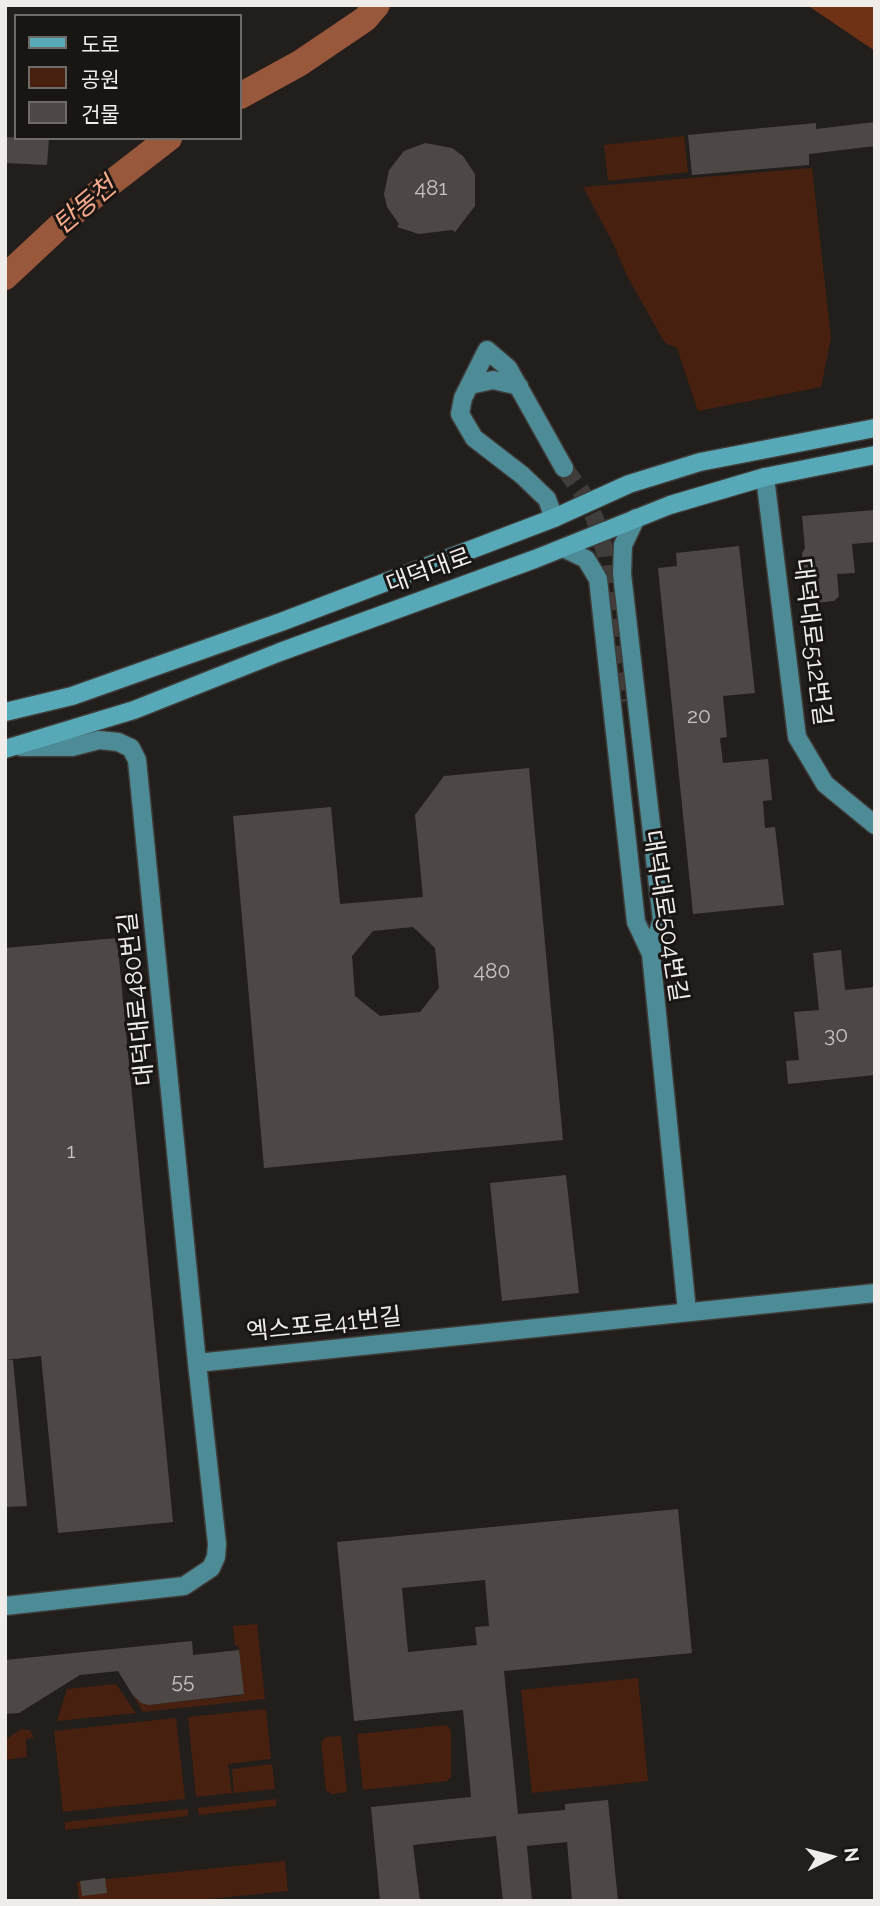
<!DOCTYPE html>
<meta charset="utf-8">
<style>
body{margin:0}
#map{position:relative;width:880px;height:1906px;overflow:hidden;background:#221e1c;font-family:Raleway,"Noto Sans KR",sans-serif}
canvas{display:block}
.frame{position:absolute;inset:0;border:7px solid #efecea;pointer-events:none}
.legend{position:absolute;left:14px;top:14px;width:228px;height:126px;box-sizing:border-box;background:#191513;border:2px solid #6f6b69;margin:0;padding:9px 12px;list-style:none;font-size:21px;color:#efecea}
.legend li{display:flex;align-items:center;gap:14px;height:35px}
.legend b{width:35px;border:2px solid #6f6b69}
.north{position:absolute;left:796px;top:1822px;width:70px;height:70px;-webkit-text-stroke:5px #191513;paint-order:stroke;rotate:84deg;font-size:19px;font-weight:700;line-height:28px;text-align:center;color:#efecea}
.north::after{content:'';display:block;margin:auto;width:24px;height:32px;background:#efecea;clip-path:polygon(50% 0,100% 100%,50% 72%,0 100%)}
</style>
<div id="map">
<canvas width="880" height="1906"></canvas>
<div class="frame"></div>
<ul class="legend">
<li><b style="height:9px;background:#57a9b7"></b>도로</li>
<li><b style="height:19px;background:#47200f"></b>공원</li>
<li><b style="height:19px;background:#4d4846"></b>건물</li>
</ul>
<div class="north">N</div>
</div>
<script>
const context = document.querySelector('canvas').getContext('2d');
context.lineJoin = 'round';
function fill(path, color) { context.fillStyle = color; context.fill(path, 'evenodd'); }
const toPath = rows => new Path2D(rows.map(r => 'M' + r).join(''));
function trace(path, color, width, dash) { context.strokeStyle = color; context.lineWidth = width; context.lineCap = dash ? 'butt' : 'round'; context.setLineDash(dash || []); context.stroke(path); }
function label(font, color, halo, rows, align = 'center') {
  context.font = font + ' Raleway,"Noto Sans KR",sans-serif'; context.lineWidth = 6; context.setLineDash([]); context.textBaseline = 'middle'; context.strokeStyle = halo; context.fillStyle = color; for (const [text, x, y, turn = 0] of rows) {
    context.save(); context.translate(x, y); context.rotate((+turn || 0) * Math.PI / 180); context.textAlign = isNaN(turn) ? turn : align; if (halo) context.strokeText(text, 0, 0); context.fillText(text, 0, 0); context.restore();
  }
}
fill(toPath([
 [684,136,688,172,608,181,604,145],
 [812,168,831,338,821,387,698,411,677,348,665,343,627,276,614,245,583,187],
 [257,1624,265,1699,143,1712,132,1694,141,1703,149,1705,243,1695,239,1650,238,1645,235,1646,233,1626],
 [638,1678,648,1781,532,1793,521,1690],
 [116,1684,136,1713,57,1721,67,1689],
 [266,1709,271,1759,228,1764,232,1793,196,1797,188,1717],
 [176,1718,185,1799,63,1812,54,1731],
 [447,1725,451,1731,451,1777,447,1781,363,1790,357,1734],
 [21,1729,30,1730,34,1738,26,1739,27,1757,5,1760,5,1740],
 [341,1736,347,1792,332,1794,326,1790,321,1742,326,1737],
 [272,1764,275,1789,234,1793,232,1769],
 [276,1799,276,1806,199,1815,198,1808],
 [188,1809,188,1816,65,1830,65,1822],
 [285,1861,288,1891,189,1901,79,1901,77,1882]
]), '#47200f');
fill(toPath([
 [807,5,875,5,875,51]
]), '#6f3215');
trace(toPath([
 [240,96,300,63,365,19,377,5],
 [5,277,80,207,169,138]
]), '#99573b', 26);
fill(toPath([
 [875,122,875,146,809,154,809,165,692,175,688,135,816,123,816,129],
 [5,137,49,139,47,165,5,163],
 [425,143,452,148,463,156,475,174,475,206,455,232,452,230,419,234,397,227,399,224,387,207,384,194,389,170,404,151],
 [875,510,875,542,852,544,855,573,837,574,839,596,834,601,808,604,802,553,805,548,802,516],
 [739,546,755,693,723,696,727,737,720,738,723,763,768,759,772,800,763,801,765,828,775,827,784,905,693,914,658,568,677,566,676,553],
 [529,768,563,1140,264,1168,233,816,331,807,340,904,423,897,415,815,444,776],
 [413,927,435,948,439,988,420,1012,380,1016,355,996,352,956,373,931],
 [117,938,173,1522,58,1533,41,1356,5,1360,5,948],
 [841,950,845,990,875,987,875,1075,788,1084,786,1061,799,1060,794,1012,819,1010,813,953],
 [566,1175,579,1293,502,1301,490,1183],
 [5,1360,13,1360,27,1506,5,1507],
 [678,1509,692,1653,504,1671,518,1814,565,1810,565,1804,608,1800,618,1901,572,1901,567,1842,527,1846,532,1901,503,1901,496,1836,413,1845,420,1901,380,1901,371,1807,471,1797,463,1710,354,1721,337,1542],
 [485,1580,489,1626,475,1627,477,1645,408,1652,402,1588],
 [192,1641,193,1655,239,1650,244,1694,149,1705,141,1703,132,1694,118,1671,80,1675,19,1713,5,1714,5,1660],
 [105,1878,107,1893,82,1896,80,1881]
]), '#4d4846');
trace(toPath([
 [564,468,581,491,595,519,606,555,622,702]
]), '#413d3b', 18, [18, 9]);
const secondary = toPath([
 [470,385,493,380,519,386],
 [765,477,797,737,825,784,875,825],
 [554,518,547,499,522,475,474,438,460,414,463,398,487,350,508,368,564,468],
 [636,518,623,545,622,574,662,920,651,954],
 [563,548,586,559,598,579,636,922,651,954,687,1311],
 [21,747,72,747,99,740,118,742,131,748,137,760,197,1363],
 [5,1606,184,1586,211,1568,216,1557,217,1544,197,1363,875,1293]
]);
const primary = toPath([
 [5,712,72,696,281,622,554,518,629,484,700,462,875,428],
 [5,749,134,710,280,652,535,559,670,505,765,477,875,455]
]);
trace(secondary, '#3f3b39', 21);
trace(primary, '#3f3b39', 21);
trace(secondary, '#4d8b96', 18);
trace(primary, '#57a9b7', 18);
label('21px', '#c6c3c1', null, [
 ["481",431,189],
 ["20",699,717],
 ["480",492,972],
 ["30",836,1036],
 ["1",71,1152],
 ["55",183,1682]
]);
label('24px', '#efecea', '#191513', [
 ["대덕대로",429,571,-20],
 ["대덕대로512번길",812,642,83],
 ["대덕대로504번길",665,916,81],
 ["대덕대로480번길",137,999,-96],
 ["엑스포로41번길",324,1325,-6]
]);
label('italic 26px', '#f8ab8b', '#191513', [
 ["탄동천",85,206,-40]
]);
</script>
